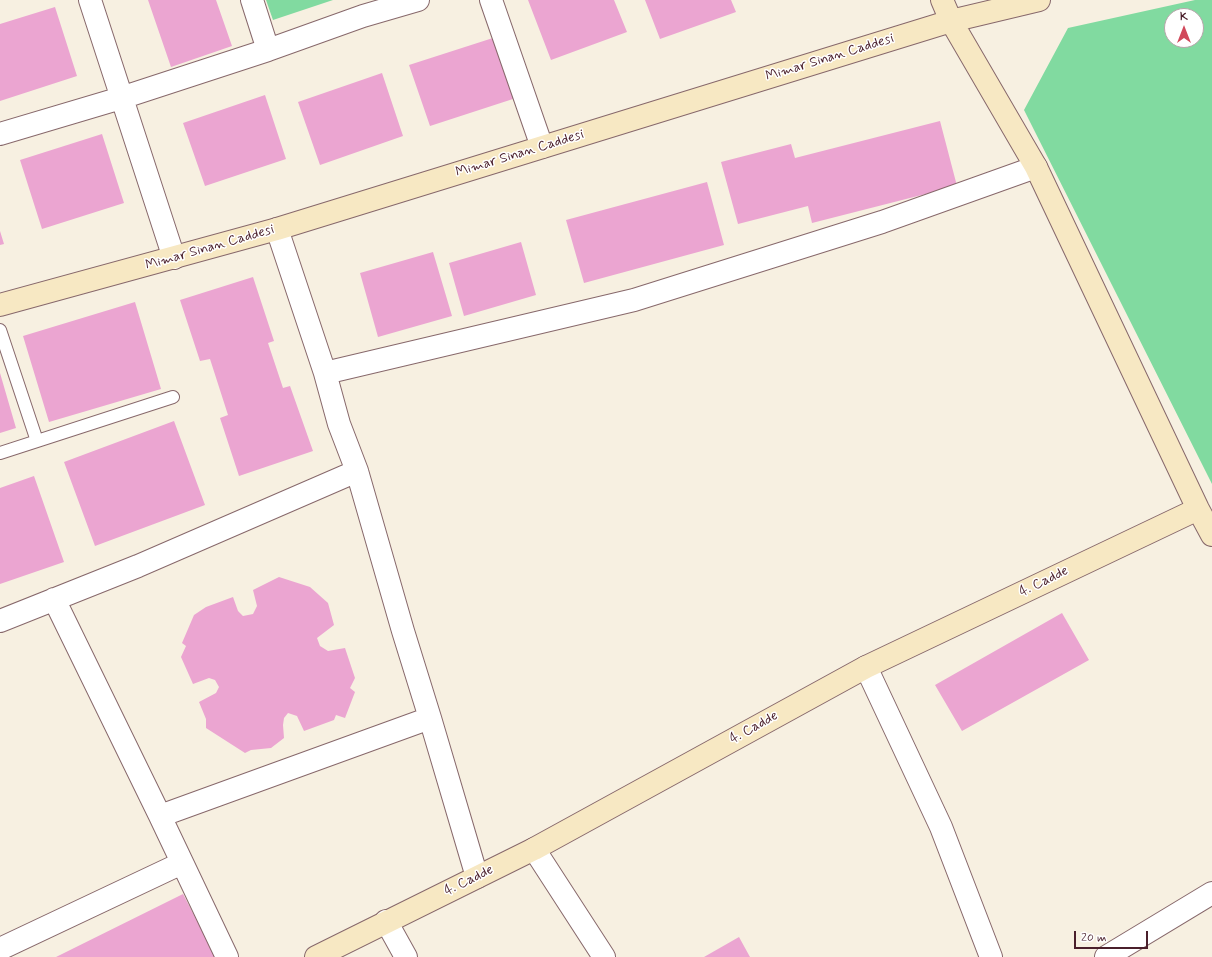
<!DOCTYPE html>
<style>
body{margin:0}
#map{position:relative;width:1212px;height:957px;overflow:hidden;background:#f7f0e1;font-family:Mynerve,sans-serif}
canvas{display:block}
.north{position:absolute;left:1164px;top:8px;width:40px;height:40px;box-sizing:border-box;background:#fff;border:1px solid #b7a5aa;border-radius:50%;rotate:0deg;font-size:11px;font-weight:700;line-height:16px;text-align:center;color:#4a1f2b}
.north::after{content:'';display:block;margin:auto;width:14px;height:18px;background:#d1495b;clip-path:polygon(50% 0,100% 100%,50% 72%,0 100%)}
.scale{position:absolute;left:1074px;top:931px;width:74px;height:18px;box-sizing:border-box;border:2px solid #4a1f2b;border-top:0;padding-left:5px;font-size:12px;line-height:14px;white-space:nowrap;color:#4a1f2b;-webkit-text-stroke:3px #fff;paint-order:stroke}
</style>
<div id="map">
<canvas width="1212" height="957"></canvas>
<div class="north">K</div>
<div class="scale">20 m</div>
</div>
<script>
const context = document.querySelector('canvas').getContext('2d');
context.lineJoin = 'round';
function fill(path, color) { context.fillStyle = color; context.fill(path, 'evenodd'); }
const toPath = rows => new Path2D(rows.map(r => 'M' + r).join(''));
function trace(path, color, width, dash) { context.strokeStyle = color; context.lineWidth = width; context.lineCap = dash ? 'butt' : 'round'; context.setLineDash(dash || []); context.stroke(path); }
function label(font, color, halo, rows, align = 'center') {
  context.font = font + ' Mynerve,sans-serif'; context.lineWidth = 3; context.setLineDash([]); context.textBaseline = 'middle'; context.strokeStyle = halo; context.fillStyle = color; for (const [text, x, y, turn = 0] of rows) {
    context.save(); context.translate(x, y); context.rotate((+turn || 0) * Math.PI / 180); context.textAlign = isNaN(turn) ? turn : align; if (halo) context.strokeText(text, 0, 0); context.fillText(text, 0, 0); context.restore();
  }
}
fill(toPath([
 [266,0,333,0,273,20],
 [1195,0,1212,0,1212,484,1024,110,1068,28],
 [1172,16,1196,16,1196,40,1172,40]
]), '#81daa0');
fill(toPath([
 [148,0,216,0,232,46,171,67],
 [528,0,614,0,627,32,551,60],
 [645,0,731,0,736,12,660,39],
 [55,7,77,76,0,101,0,24],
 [496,37,516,98,430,126,409,65],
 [382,73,403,136,320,165,298,102],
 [265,95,286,159,205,186,183,123],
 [940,121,957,186,812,223,808,206,738,224,721,162,791,144,795,158],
 [102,134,124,203,42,229,20,160],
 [707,182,724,245,584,283,566,220],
 [0,231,4,244,0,245],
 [521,242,536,295,464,316,449,263],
 [433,252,452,316,378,337,360,273],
 [253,277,274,341,268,343,283,388,290,386,313,451,239,476,220,418,228,415,210,359,200,361,180,300],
 [135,302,161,389,49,422,23,336],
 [0,373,16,428,0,433],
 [174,421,205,505,95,546,64,462],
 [34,476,64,562,0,584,0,488],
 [279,577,310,587,328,603,334,625,317,638,320,646,328,651,345,648,355,678,350,688,355,692,345,718,336,715,334,720,304,731,297,716,288,713,284,718,283,725,284,738,271,748,251,750,245,753,206,728,206,719,199,702,216,693,219,687,215,680,209,678,193,684,181,657,186,646,182,643,194,615,206,607,233,597,238,611,243,616,253,614,257,606,253,590],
 [1062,613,1089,660,962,731,935,685],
 [183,894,216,957,56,957],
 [739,937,750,957,704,957]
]), '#eba5d1');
const lane = toPath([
 [0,330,37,441],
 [0,453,173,397]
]);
const street = toPath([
 [90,0,174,258],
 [252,0,268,50],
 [491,0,542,147],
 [0,134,121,98,268,50,363,16,418,0],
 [277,229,325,373,339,424,357,471,403,631,430,718,477,877],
 [325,373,634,300,882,222,1036,167],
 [54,599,160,816,227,957],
 [0,621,138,566,357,471],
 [866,667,941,827,991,957],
 [160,816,430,718],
 [534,849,604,957],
 [386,921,406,957],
 [0,949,182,863],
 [1106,957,1212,893]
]);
const secondary = toPath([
 [942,0,951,21,1036,167,1198,509,1212,535],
 [0,305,277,229,951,21,1039,0],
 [316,957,534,849,866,667,1198,509]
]);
trace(lane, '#87686b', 14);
trace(street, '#87686b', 24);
trace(secondary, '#87686b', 24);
trace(lane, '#fff', 12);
trace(street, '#fff', 22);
trace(secondary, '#f7e8c3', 22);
label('14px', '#4a1f2b', '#fff', [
 ["Mimar Sinan Caddesi",830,58,-17],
 ["Mimar Sinan Caddesi",520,154,-17],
 ["Mimar Sinan Caddesi",210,248,-16],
 ["4. Cadde",1044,582,-26],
 ["4. Cadde",754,728,-29],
 ["4. Cadde",469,881,-26]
]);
</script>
